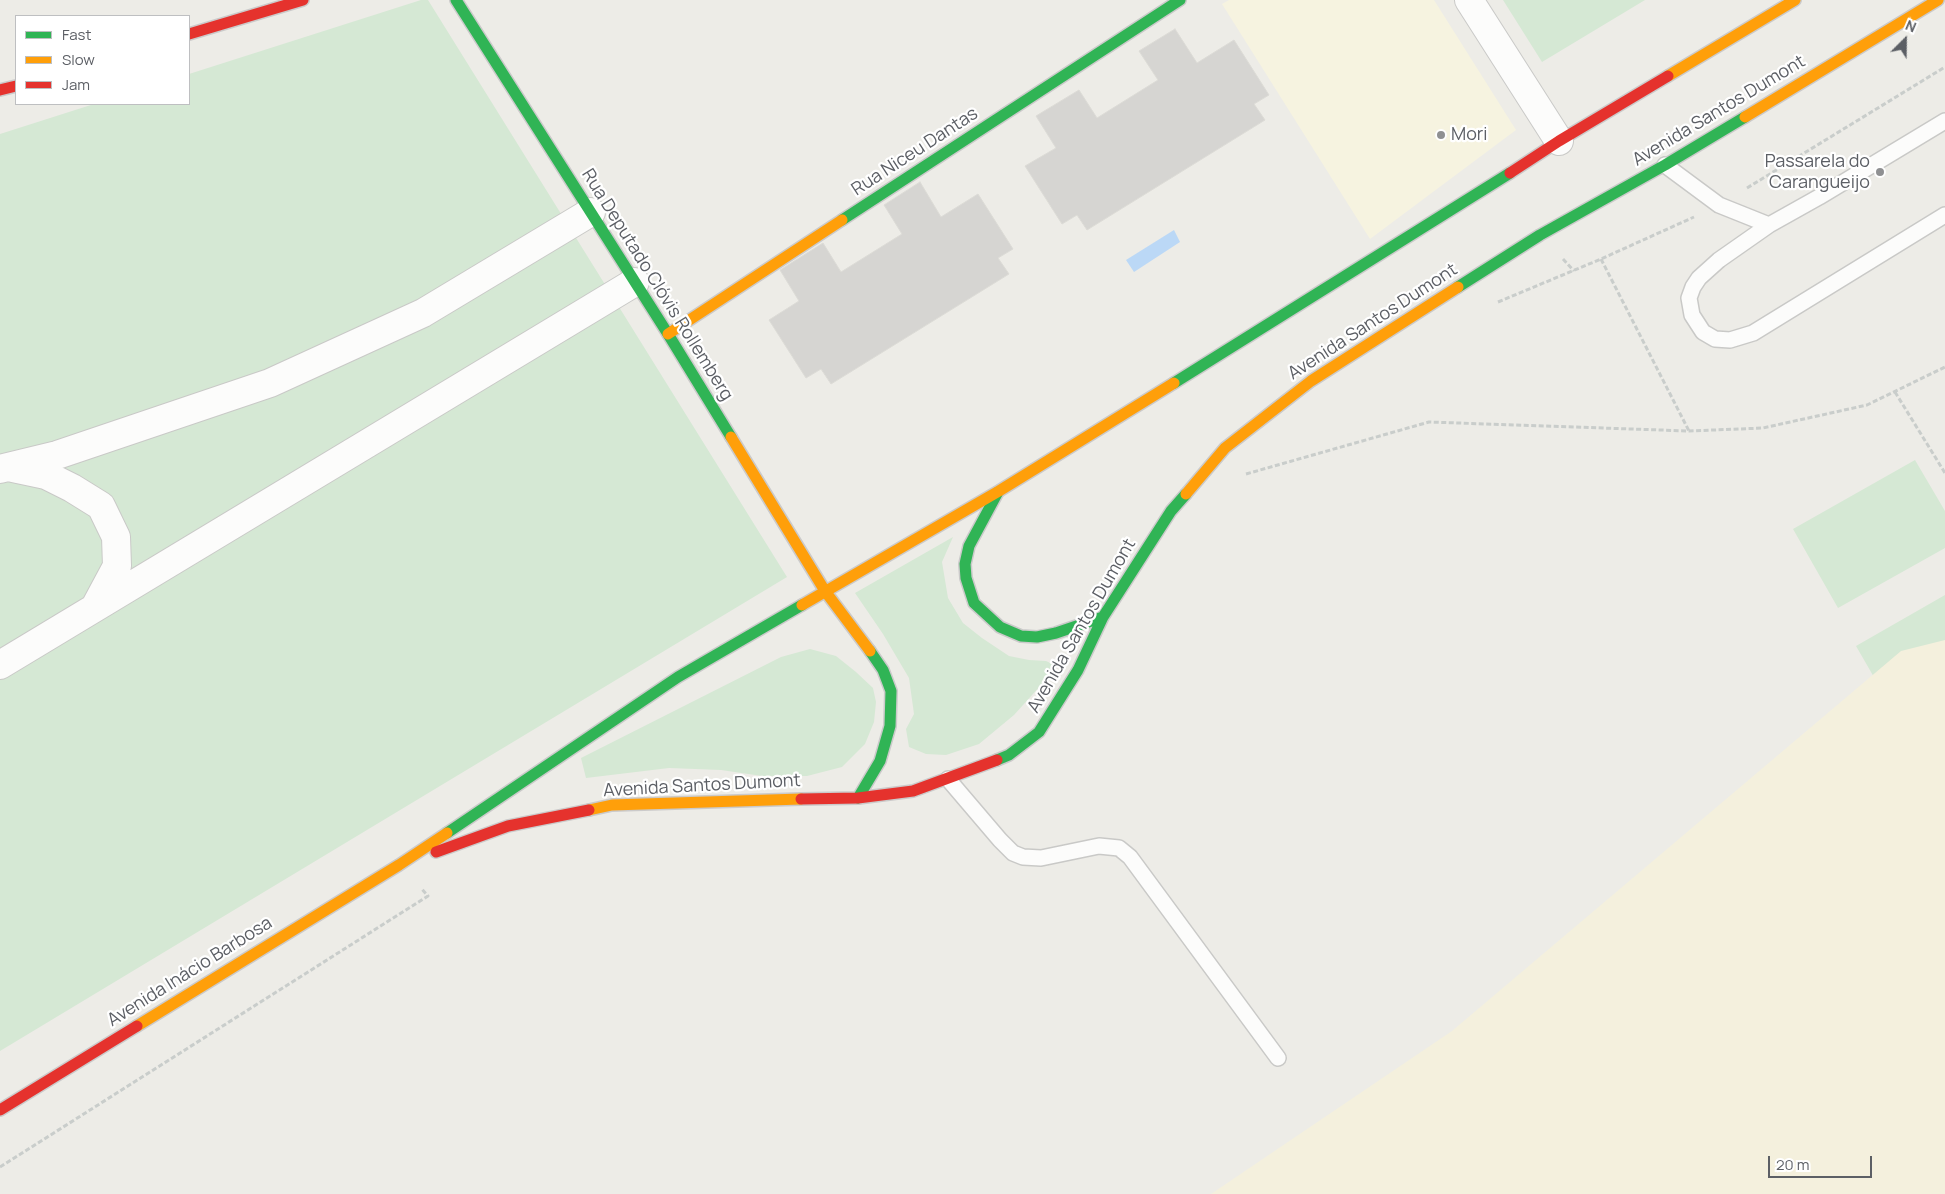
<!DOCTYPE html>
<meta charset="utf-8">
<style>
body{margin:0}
#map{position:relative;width:1945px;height:1194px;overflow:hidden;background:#edece7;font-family:Manrope,sans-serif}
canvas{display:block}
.legend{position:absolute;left:15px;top:15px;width:175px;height:90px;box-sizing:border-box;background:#fff;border:1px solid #bebfc1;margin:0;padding:6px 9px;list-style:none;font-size:15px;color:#5c5f65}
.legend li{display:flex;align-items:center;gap:10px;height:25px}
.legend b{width:25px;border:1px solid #bebfc1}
.north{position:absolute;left:1880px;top:15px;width:50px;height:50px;-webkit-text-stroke:4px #fff;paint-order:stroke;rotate:23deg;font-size:14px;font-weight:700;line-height:20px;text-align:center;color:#5c5f65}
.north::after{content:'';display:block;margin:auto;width:18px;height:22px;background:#5c5f65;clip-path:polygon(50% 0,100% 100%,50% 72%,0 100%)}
.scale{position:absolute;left:1768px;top:1156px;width:104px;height:22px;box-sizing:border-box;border:2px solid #5c5f65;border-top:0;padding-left:6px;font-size:15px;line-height:18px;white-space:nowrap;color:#5c5f65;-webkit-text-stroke:4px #fff;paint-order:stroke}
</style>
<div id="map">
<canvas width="1945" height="1194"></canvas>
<ul class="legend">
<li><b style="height:6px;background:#30b455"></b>Fast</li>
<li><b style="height:6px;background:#ff9f0a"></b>Slow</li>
<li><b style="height:6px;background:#e5322d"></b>Jam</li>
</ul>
<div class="north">N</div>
<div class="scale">20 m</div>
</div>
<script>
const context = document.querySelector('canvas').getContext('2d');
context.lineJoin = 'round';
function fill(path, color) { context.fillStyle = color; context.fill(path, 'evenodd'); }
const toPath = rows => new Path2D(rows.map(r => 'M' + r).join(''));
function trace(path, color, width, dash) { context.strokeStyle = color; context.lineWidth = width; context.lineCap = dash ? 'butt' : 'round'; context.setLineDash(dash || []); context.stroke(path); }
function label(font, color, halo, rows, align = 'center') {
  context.font = font + ' Manrope,sans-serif'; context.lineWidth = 4.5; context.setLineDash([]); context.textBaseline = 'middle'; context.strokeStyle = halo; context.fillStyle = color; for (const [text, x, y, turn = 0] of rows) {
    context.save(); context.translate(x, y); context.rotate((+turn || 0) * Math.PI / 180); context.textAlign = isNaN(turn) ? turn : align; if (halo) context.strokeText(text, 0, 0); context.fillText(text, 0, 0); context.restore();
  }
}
fill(toPath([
 [1229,0,1434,0,1516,130,1370,239,1222,4]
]), '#f6f3e0');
fill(toPath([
 [421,0,428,0,787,577,0,1051,0,134,94,104,189,104,189,74],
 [1503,0,1645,0,1542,62],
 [1915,460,1945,511,1945,548,1838,608,1793,529],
 [953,537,942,562,948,598,963,623,982,638,1009,656,1029,660,1046,661,1055,665,1051,674,1014,715,979,744,946,755,926,754,909,747,906,729,914,714,909,678,883,634,855,593],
 [1945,595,1945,699,1901,724,1856,646],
 [810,649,836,656,856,672,873,688,876,702,874,722,865,744,842,767,807,776,762,776,721,770,669,768,586,778,581,758,781,657]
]), '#d5e8d4');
fill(toPath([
 [1945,640,1945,1194,1211,1194,1452,1031,1901,651]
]), '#f4f0dd');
fill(toPath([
 [1174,230,1180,242,1134,272,1126,260]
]), '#bbd8f6');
const building = toPath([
 [1175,29,1197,63,1234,40,1269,95,1254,104,1265,120,1087,230,1077,215,1062,224,1025,166,1056,148,1036,116,1079,90,1097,118,1158,80,1139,51,1175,29],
 [920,182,941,217,978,194,1013,249,998,258,1009,274,831,384,821,369,806,378,769,320,799,301,780,270,823,243,841,272,902,234,884,205,920,182]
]);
fill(building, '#d6d5d2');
trace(building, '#dcdbd6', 1);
const lane = toPath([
 [1665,165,1719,205,1769,225,1819,197,1945,121],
 [1769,225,1719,260,1699,278,1693,287,1689,298,1692,315,1703,332,1715,339,1730,340,1753,333,1945,215],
 [948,779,1000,840,1013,853,1023,857,1041,858,1099,846,1119,848,1130,857,1278,1058]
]);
const street = toPath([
 [1469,0,1559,141],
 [13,468,46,475,72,488,101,506,116,537,117,566,95,607],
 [0,469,57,455,270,383,423,313,591,212],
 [0,665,635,282]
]);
const fast = toPath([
 [456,0,668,334,731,437],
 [842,220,1180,0],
 [1458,287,1540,235,1665,165,1745,117],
 [1174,383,1510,173],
 [998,492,969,546,965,564,966,578,974,603,1000,627,1021,636,1037,637,1056,633,1103,617],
 [997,760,1009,755,1039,732,1078,670,1103,617,1171,511,1186,494],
 [858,798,880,761,890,726,891,691,883,670,870,651],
 [447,833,678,677,802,605]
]);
const slow = toPath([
 [1668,76,1795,0],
 [1745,117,1938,0],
 [668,334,842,220],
 [731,437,825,591,870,651],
 [1186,494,1225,448,1311,381,1458,287],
 [802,605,999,491,1174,383],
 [589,810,612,805,801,799],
 [137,1026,399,865,447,833]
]);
const jam = toPath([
 [189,34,303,0],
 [0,90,16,86],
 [1510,173,1559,141,1668,76],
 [801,799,858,798,913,791,997,760],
 [436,852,508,826,589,810],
 [0,1110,137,1026]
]);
trace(lane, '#c9c9c7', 18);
trace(street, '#c9c9c7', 30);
trace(fast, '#cbcaca', 14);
trace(slow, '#cbcaca', 14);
trace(jam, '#cbcaca', 14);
trace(toPath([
 [1747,188,1945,67],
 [1563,259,1574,271],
 [1601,259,1689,431],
 [1498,302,1601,259,1694,217],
 [1895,392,1945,473],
 [1246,474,1429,422,1689,431,1763,428,1867,405,1945,367],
 [0,1167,428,896,421,888]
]), '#c9cdcb', 3, [5, 2.5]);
trace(lane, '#fcfcfb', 15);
trace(street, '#fcfcfb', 28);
trace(fast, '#30b455', 11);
trace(slow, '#ff9f0a', 11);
trace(jam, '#e5322d', 11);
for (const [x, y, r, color] of [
 [1441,135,5,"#8f9092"],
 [1880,172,5,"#8f9092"]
]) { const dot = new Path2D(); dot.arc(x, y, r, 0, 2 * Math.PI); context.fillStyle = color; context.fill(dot); trace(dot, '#fff', 2); }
label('18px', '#5c5f65', '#fff', [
 ["Avenida Santos Dumont",1719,111,-31],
 ["Rua Niceu Dantas",915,152,-33],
 ["Rua Deputado Clóvis Rollemberg",657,285,58],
 ["Avenida Santos Dumont",1373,322,-33],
 ["Avenida Santos Dumont",1082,626,-60],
 ["Avenida Santos Dumont",702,786,-3],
 ["Avenida Inácio Barbosa",190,972,-32]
]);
label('18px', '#5c5f65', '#fff', [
 ["Mori",1451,135],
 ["Passarela do",1870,162,"right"],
 ["Carangueijo",1870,183,"right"]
], 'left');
</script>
